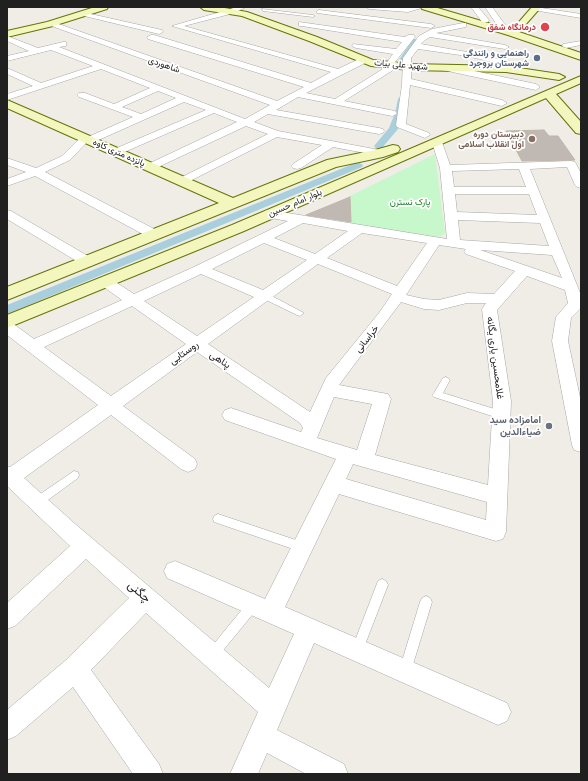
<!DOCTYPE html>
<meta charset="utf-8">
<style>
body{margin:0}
#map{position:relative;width:588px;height:781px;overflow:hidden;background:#f0ede6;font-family:"Fira Sans",sans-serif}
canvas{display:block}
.frame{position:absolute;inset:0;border:8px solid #202020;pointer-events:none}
</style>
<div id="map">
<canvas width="588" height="781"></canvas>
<div class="frame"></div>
</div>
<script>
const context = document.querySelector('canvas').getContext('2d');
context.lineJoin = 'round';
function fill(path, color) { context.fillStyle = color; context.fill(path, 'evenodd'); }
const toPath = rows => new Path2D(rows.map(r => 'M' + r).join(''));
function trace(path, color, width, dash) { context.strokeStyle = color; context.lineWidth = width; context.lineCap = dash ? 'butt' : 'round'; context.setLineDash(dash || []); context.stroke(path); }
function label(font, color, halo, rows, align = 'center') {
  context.font = font + ' "Fira Sans",Vazirmatn,sans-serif'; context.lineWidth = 3.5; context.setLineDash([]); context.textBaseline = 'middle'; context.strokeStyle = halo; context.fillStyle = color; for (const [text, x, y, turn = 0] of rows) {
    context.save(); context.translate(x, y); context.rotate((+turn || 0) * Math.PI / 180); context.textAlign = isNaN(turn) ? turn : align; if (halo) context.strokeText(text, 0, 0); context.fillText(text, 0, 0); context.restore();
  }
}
fill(toPath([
 [435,154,445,233,441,236,435,237,420,236,351,223,350,196]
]), '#c6f8cb');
fill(toPath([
 [413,39,419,39,420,41,405,65,399,65,398,61,413,39],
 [402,96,406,99,405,113,398,129,382,148,376,148,374,146,389,128,395,113,398,99,402,96],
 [358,162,363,165,362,167,7,314,7,305,358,162]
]), '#a9cfdc');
const building = toPath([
 [544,130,549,136,558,136,575,160,522,161,506,131,544,130],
 [350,197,351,222,306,215,350,197]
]);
fill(building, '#c0b9b3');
trace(building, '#c1b4a9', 1);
const lane = toPath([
 [262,9,313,15,315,16,313,17,263,11,262,9],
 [262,294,268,294,304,313,300,316,297,315,262,298,262,294],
 [446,377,450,380,443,393,504,412,506,415,504,418,501,419,434,397,432,395,434,393,443,378,446,377],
 [74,471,78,472,79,475,78,478,41,505,37,507,33,505,32,502,33,499,74,471],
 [218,514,302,542,306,543,308,547,306,551,302,552,214,522,213,519,214,516,218,514],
 [382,579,386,581,388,585,361,655,357,657,353,655,351,651,378,581,382,579],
 [426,596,430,598,432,602,411,671,410,676,405,677,400,676,399,671,420,602,422,598,426,596],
 [253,599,257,601,259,605,257,609,216,659,212,661,208,659,206,655,208,651,249,601,253,599]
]);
const street = toPath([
 [237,7,246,7,234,13,184,26,338,69,361,58,367,58,368,60,367,62,306,93,335,99,386,67,385,65,393,54,356,48,352,46,353,44,396,49,402,42,302,26,299,26,299,22,405,37,408,35,414,35,415,37,395,62,398,63,399,65,398,67,344,101,395,111,397,113,395,115,392,116,298,97,276,110,379,128,383,129,384,131,383,133,379,134,268,114,254,122,278,131,385,151,386,153,385,155,381,156,333,147,301,168,297,169,293,168,291,166,293,164,322,145,277,137,186,183,178,183,176,181,178,179,268,134,246,126,154,169,146,169,144,167,146,165,237,122,214,113,120,154,112,154,111,152,112,150,206,110,184,102,94,142,87,142,70,160,45,172,160,232,161,235,160,238,150,238,35,176,7,186,7,179,26,172,7,165,7,158,36,168,62,156,82,136,90,136,133,117,79,97,77,95,79,93,85,93,114,104,150,88,101,69,7,100,7,94,33,86,7,74,7,68,41,83,93,66,51,50,7,61,7,56,29,51,7,41,7,36,38,48,63,42,66,42,66,46,59,47,245,119,270,105,46,24,47,22,53,22,277,101,304,87,148,39,147,37,151,35,154,35,311,83,331,72,172,26,237,7],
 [158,91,176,98,141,114,122,107,158,91],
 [366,7,408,8,425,7,408,12,369,9,366,7],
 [471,7,478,7,489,20,488,22,482,22,471,7],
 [485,7,492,7,506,26,505,28,499,28,485,7],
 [535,7,581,14,581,18,533,10,532,9,535,7],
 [319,10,431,24,435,26,431,28,317,13,317,11,319,10],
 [82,12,162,30,163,32,159,34,80,15,78,14,82,12],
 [463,23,466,23,466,27,436,33,505,45,509,47,505,49,430,37,425,40,421,44,467,52,503,60,504,62,503,64,500,64,467,56,418,49,411,58,411,79,502,100,507,103,502,106,410,85,406,124,429,133,430,135,425,138,397,127,396,125,402,85,403,58,419,36,432,29,463,23],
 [581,41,581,45,566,48,562,46,563,44,581,41],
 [446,65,536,84,540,87,536,90,443,70,442,68,446,65],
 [437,139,442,142,450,165,571,161,575,162,581,173,581,188,577,187,575,185,567,167,530,169,581,295,581,308,571,318,568,341,581,402,581,452,574,450,572,445,552,341,556,317,568,303,565,290,527,276,497,310,511,401,506,532,503,539,496,541,339,494,285,607,507,703,511,712,507,721,498,725,314,643,277,730,344,764,348,774,306,774,267,753,258,774,230,774,258,712,146,613,91,670,159,764,163,774,133,774,73,687,16,736,7,740,7,710,66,660,129,598,86,559,15,626,7,629,7,603,70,546,7,486,7,466,10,467,98,405,7,335,7,322,12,323,34,339,122,300,101,285,99,282,101,279,106,278,111,279,134,294,196,266,288,221,265,217,263,214,265,211,269,210,447,239,440,168,432,142,437,139],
 [519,169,526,187,454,187,452,171,519,169],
 [455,194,529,194,537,215,457,212,455,194],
 [458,220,540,223,549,246,460,240,458,220],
 [303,223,348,231,315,254,274,238,303,223],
 [362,233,427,243,397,286,327,258,362,233],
 [264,243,307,260,263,290,212,269,264,243],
 [439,245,466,249,464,251,466,254,515,271,494,294,467,293,439,300,424,299,406,295,439,245],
 [480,250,552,255,562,278,480,250],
 [318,264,392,294,379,313,326,378,310,412,208,344,318,264],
 [201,274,254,297,197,336,144,301,201,274],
 [401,302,424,309,439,310,467,303,486,303,482,309,493,401,488,485,375,455,391,399,388,394,382,393,339,385,401,302],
 [132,306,186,344,111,396,44,347,132,306],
 [197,352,300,423,303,428,301,432,231,408,225,410,222,415,225,420,336,459,265,599,175,561,167,564,164,571,167,578,294,634,269,688,74,523,24,478,111,415,181,469,188,472,195,469,197,464,195,459,123,406,197,352],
 [334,397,372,404,357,450,317,438,334,397],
 [353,464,487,502,486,520,346,479,353,464],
 [7,210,11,211,93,259,95,262,93,265,88,266,83,265,7,219,7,210]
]);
const secondary = toPath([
 [95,7,108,7,107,9,53,26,7,37,7,31,47,22,95,7],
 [200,7,219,7,247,12,317,37,373,60,409,64,506,66,559,74,565,77,559,80,506,72,409,70,371,66,309,41,242,16,204,10,200,7],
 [421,7,434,7,512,30,532,7,541,7,519,32,581,53,581,60,508,35,422,9,421,7],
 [581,76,581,83,556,94,581,122,581,134,576,133,546,98,244,231,7,328,7,315,232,225,581,76],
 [7,100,233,198,327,160,375,150,393,145,398,146,400,149,398,152,383,157,336,167,7,300,7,287,219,203,7,108,7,100]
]);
trace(lane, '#a7a7a7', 1);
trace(street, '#a7a7a7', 1);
trace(secondary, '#667409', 2);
fill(lane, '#fff');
fill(street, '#fff');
fill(secondary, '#f3f7bd');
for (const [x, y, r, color] of [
 [545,27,5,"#e0444e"],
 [537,58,4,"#5c6f8a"],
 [532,139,4,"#8d6e63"],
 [549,426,4,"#6b7280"]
]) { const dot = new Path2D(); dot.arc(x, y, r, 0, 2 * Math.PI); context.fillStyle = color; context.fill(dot); trace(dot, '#fff', 1.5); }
label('bold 9px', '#be3a42', '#fff', [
 ["درمانگاه شفق",536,27]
], 'right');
label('bold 9px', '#4e5e75', '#fff', [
 ["راهنمایی و رانندگی",529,53],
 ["شهرستان بروجرد",529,63]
], 'right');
label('9px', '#202020', '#fff', [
 ["شاهوردی",164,65,19],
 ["شهید علی بیات",401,65,5],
 ["پانزده متری کاوه",119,153,24],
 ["بلوار امام حسین",295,203,-23]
]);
label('bold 9px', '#785e54', '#fff', [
 ["دبیرستان دوره",524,134],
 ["اول انقلاب اسلامی",524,144]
], 'right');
label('9px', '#107b1b', '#fff', [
 ["پارک نسترن",410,202]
]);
label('10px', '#202020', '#fff', [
 ["خراسانی",367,339,-52],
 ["روستایی",184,353,-35],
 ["غلامحسین یاری یگانه",495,358,83],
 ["پناهی",220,360,34]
]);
label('bold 10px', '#5b616d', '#fff', [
 ["امامزاده سید",541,420],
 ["ضیاءالدین",541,432]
], 'right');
label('12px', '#202020', '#fff', [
 ["چگنی",139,592,41]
]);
</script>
